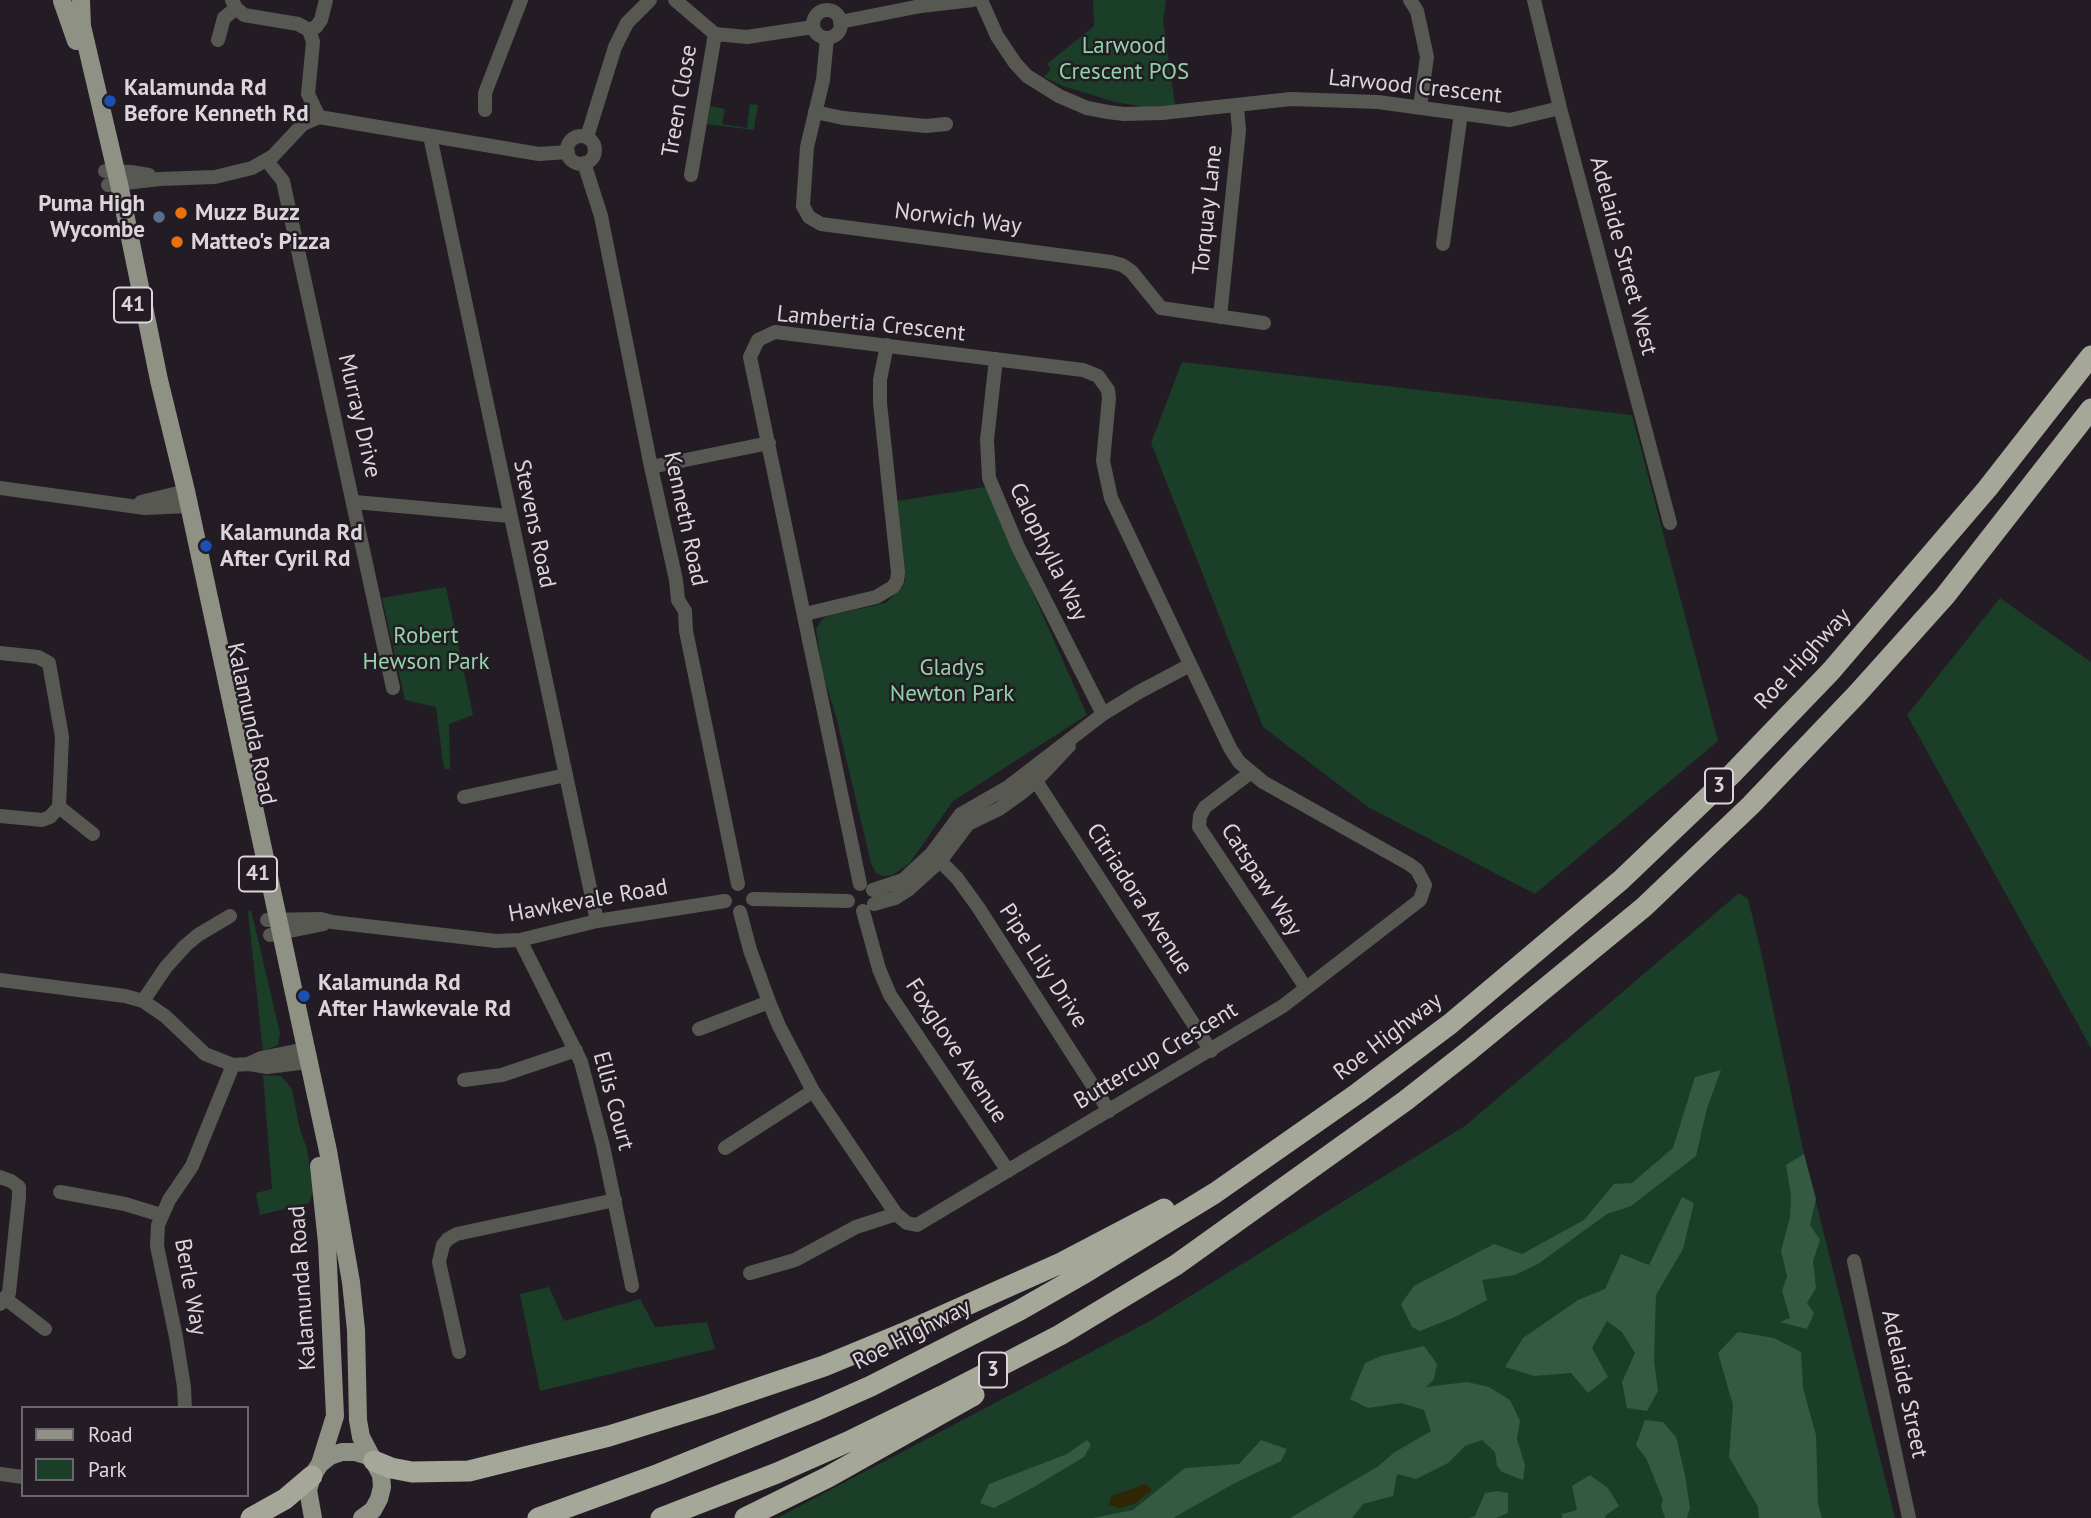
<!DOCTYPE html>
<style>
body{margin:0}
#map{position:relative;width:2091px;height:1518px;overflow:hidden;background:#241c24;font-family:"PT Sans",sans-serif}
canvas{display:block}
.legend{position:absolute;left:21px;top:1406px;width:228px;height:91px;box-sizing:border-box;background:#241c24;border:2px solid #6e666e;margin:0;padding:9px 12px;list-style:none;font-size:21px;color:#dcd6dc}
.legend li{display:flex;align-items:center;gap:14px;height:35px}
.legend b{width:35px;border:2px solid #6e666e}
</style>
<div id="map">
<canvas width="2091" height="1518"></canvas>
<ul class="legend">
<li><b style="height:9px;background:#8f9185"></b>Road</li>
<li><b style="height:19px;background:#1a3e28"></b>Park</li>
</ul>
</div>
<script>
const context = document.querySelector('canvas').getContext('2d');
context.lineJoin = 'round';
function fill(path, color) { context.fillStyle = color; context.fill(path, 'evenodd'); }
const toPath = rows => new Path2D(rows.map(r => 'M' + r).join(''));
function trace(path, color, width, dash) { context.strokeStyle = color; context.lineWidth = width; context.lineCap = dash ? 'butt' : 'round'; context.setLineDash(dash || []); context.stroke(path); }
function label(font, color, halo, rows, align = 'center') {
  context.font = font + ' "PT Sans",sans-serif'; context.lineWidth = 5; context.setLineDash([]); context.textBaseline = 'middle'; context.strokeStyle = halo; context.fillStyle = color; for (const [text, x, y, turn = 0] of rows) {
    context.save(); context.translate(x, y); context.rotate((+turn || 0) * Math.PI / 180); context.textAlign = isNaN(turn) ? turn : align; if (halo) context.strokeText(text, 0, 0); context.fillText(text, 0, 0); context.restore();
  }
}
fill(toPath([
 [1093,0,1166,0,1163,21,1175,105,1145,107,1115,102,1063,86,1044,77,1051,69,1047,64,1094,26],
 [750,104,758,105,754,130,706,124,710,106,725,109,722,124,747,128],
 [1182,362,1632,415,1718,741,1535,894,1368,807,1263,727,1151,443],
 [986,487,1087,715,953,801,909,864,892,875,882,876,876,873,871,863,836,716,823,675,816,629,823,618,832,615,886,603,903,586,905,581,897,501],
 [446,587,473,715,449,724,450,769,445,769,443,763,436,707,405,700,382,598],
 [2000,598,2091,662,2091,1048,1907,715],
 [1739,893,1748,899,1759,943,1804,1154,1895,1518,777,1518,1150,1321,1465,1126],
 [251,910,280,1033,278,1045,263,1051,248,912],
 [263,1075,281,1076,292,1089,300,1130,307,1149,313,1191,309,1203,260,1215,256,1193,272,1189],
 [549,1287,564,1321,640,1299,655,1327,707,1322,715,1349,540,1391,520,1294]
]), '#1a3e28');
fill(toPath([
 [1721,1070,1707,1108,1696,1156,1631,1206,1607,1214,1538,1264,1515,1275,1482,1280,1487,1300,1455,1317,1420,1331,1412,1327,1401,1304,1414,1286,1494,1244,1522,1254,1584,1220,1614,1184,1632,1183,1673,1148,1695,1077],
 [1804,1154,1816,1199,1810,1225,1820,1240,1813,1261,1816,1288,1807,1303,1814,1313,1807,1329,1780,1322,1790,1318,1782,1291,1787,1276,1781,1251,1790,1217,1791,1196,1786,1165],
 [1682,1197,1694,1203,1683,1249,1656,1295,1654,1360,1658,1391,1647,1411,1627,1408,1622,1382,1635,1353,1622,1332,1607,1321,1592,1348,1608,1377,1588,1393,1571,1373,1534,1376,1505,1367,1523,1338,1578,1300,1605,1289,1621,1254,1649,1265],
 [1738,1332,1774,1338,1801,1352,1803,1388,1816,1435,1818,1504,1822,1518,1759,1518,1758,1507,1729,1457,1733,1405,1718,1353],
 [1424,1346,1437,1364,1434,1379,1426,1387,1467,1382,1489,1387,1510,1400,1520,1421,1517,1439,1525,1465,1523,1480,1502,1472,1497,1466,1495,1452,1482,1440,1465,1446,1448,1463,1416,1479,1397,1474,1393,1496,1363,1504,1352,1518,1290,1518,1377,1467,1395,1452,1431,1431,1424,1410,1401,1403,1368,1408,1350,1399,1365,1363,1381,1356],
 [1645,1420,1663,1422,1676,1437,1685,1475,1690,1508,1687,1518,1665,1518,1661,1506,1663,1500,1647,1460,1636,1445],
 [1087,1440,1091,1445,1084,1457,1034,1487,994,1508,980,1503,989,1484,1067,1454],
 [1261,1440,1287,1449,1281,1461,1235,1483,1173,1518,1093,1518,1133,1510,1185,1468,1239,1464],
 [1590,1475,1608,1488,1619,1506,1606,1515,1605,1518,1562,1518,1562,1514,1577,1510,1572,1486],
 [1497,1491,1508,1493,1508,1513,1496,1518,1468,1518,1475,1516,1485,1493]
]), '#345b42');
fill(toPath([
 [1146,1484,1152,1490,1136,1503,1121,1508,1109,1505,1111,1496]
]), '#2e2604');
trace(toPath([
 [232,0,236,8,244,15,298,24,309,30,313,42,308,94,319,117],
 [675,0,715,34,747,37,813,27],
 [981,0,997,36,1015,63,1027,76,1059,96,1087,108,1108,112,1124,114,1162,113,1291,99,1378,102,1510,120,1560,108],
 [1410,0,1417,11,1427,57,1420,107],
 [1534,0,1560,108,1670,523],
 '813 24a14 14 0 1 1 28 0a14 14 0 1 1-28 0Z',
 [840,22,921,6,973,0],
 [309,30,316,27,321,20,326,0],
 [827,38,823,80,807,147,803,206,809,217,821,224,1111,262,1122,265,1131,271,1161,308,1264,323],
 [218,40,224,18,236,8],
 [485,110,485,93,521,0],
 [815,112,843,118,926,126,946,124],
 [430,136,597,921],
 '567 150a14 14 0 1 1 28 0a14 14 0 1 1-28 0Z',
 [587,137,615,47,627,23,650,0],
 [267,161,283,181,393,688],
 [584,163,601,216,651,467,676,580,678,600,685,611,686,631,738,884],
 [105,171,131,172,149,175],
 [691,175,715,34],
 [108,185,160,179,215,177,252,168,273,156,303,124,319,117,539,154,568,152],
 [1443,244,1461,113],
 [1220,317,1239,130,1237,107],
 [996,359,987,440,989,478,1018,547,1103,714],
 [651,467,769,443],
 [0,488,145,508,188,506],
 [141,502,186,491],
 [355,502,509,516],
 [805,614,876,597,893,587,897,581,898,572,880,403,880,380,887,345],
 [0,653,38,657,49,663,62,737,59,807,50,817,42,820,0,816],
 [1028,772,1036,781,1211,1051],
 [1250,773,1205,807,1200,816,1199,827,1306,988],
 [464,797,566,775],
 [59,807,93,834],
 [932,853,957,878,978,907,1109,1111],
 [873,890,903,880,932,853,961,814,1008,787,1103,714,1139,692,1190,665],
 [753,899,848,901],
 [874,904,895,898,909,889,941,860,968,824,999,809,1020,794,1036,781,1069,746],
 [863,911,879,969,890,995,1008,1171],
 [740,912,750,950,769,1002,779,1026,813,1091,896,1214,907,1223,917,1225,1283,1006,1420,900,1425,885,1417,870,1409,864,1263,782,1239,762,1230,748,1111,498,1103,461,1109,398,1108,390,1098,376,1083,370,775,332,758,340,750,357,860,884],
 [267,920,321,919,332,922,496,941,520,940,597,921,725,901],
 [270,935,324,924],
 [520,940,581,1062,603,1146,632,1286],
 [0,980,125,996,143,1001,165,1016,205,1054,233,1065,249,1064,267,1067,308,1062],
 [143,1001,166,967,185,946,198,935,230,916],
 [699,1029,769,1002],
 [250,1063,261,1058,306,1049],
 [464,1080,502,1075,576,1050],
 [725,1148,813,1091],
 [0,1177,11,1181,19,1187,19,1197,9,1293,0,1304],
 [60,1192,125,1204,161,1215],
 [1854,1261,1909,1518],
 [750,1273,795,1260,856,1227,896,1214],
 [6,1299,45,1329],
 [459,1352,439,1262,443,1245,448,1239,457,1234,615,1200],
 [185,1408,184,1387,176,1337,157,1246,158,1225,169,1200,192,1166,233,1065],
 [0,1474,23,1477]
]), '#575852', 14);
trace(toPath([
 [81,0,82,26,119,184,159,380,186,491,328,1151,351,1282,356,1330,358,1420,361,1437,381,1475,382,1487,379,1499,373,1510,362,1518],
 [62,1,76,41],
 [320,1464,330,1456,342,1452,355,1452,368,1456,374,1461],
 [313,1518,308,1490,312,1476,320,1464,335,1416,327,1243,319,1166]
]), '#8f9185', 18);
trace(toPath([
 [374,1461,391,1468,412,1472,469,1471,609,1436,709,1405,824,1366,904,1333,1061,1263,1164,1209],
 [251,1518,285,1499,312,1476],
 [538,1518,659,1474,817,1410,871,1386,1020,1310,1081,1275,1215,1193,1358,1093,1450,1024,1621,880,1731,775,1831,671,1987,489,2091,356],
 [661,1518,777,1473,852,1440,942,1396,1060,1335,1176,1265,1405,1101,1470,1050,1644,907,1751,805,1857,694,1945,596,2091,409],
 [745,1518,828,1477,974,1395]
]), '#a5a799', 21);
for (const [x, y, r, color] of [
 [110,101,7,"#1a4fb4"],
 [181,213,7,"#e8710a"],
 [159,217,7,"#5c6f8a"],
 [177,242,7,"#e8710a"],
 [206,546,7,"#1a4fb4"],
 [304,996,7,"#1a4fb4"]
]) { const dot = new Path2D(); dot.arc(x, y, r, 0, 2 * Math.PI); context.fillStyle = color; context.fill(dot); trace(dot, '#241c24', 2.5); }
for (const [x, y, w] of [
 [133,305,38],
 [1719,786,28],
 [258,874,38],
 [993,1370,28]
]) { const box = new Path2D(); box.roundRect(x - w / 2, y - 17.5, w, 35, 5); context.fillStyle = '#241c24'; context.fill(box); trace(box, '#dcd6dc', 2); }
label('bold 21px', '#dcd6dc', null, [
 ["41",133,305],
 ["3",1719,786],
 ["41",258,874],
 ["3",993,1370]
]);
label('23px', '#90d3a7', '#241c24', [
 ["Larwood",1124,46],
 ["Crescent POS",1124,72],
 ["Robert",426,636],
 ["Hewson Park",426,662],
 ["Gladys",952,668],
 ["Newton Park",952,694]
]);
label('23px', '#dcd6dc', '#241c24', [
 ["Larwood Crescent",1415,87,6],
 ["Treen Close",680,101,-80],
 ["Torquay Lane",1208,210,-84],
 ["Norwich Way",958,219,7],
 ["Adelaide Street West",1623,256,75],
 ["Lambertia Crescent",871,324,6],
 ["Murray Drive",359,416,77],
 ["Kenneth Road",685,519,78],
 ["Stevens Road",534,524,78],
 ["Calophylla Way",1048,552,64],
 ["Roe Highway",1803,659,-47],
 ["Kalamunda Road",251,724,78],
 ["Catspaw Way",1261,880,57],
 ["Citriadora Avenue",1139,899,57],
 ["Hawkevale Road",588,901,-10],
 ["Pipe Lily Drive",1043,966,57],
 ["Roe Highway",1388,1037,-37],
 ["Foxglove Avenue",956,1051,57],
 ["Buttercup Crescent",1156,1056,-31],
 ["Ellis Court",613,1101,75],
 ["Berle Way",190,1287,80],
 ["Kalamunda Road",303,1288,-94],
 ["Roe Highway",912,1335,-27],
 ["Adelaide Street",1904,1384,78]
]);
label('bold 23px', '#dcd6dc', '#241c24', [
 ["Kalamunda Rd",124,88],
 ["Before Kenneth Rd",124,114],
 ["Puma High",145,204,"right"],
 ["Wycombe",145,230,"right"],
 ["Muzz Buzz",195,213],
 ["Matteo's Pizza",191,242],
 ["Kalamunda Rd",220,533],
 ["After Cyril Rd",220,559],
 ["Kalamunda Rd",318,983],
 ["After Hawkevale Rd",318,1009]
], 'left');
</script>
